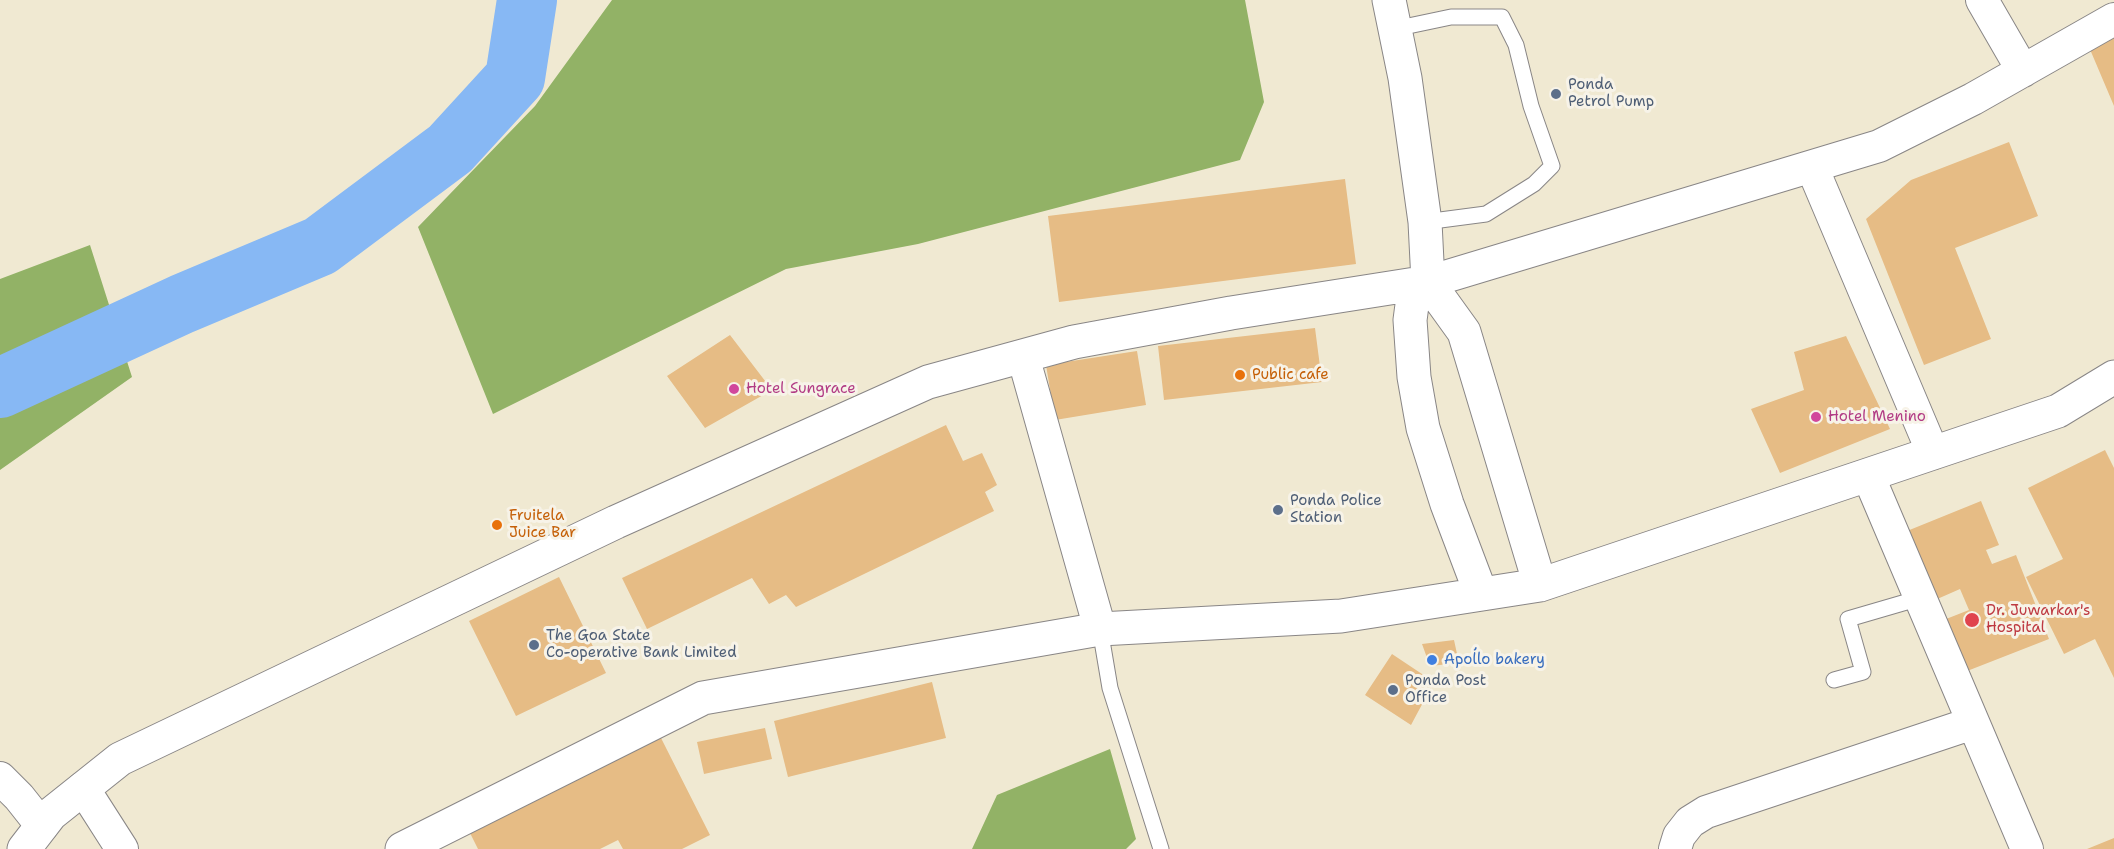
<!DOCTYPE html>
<meta charset="utf-8">
<style>
body{margin:0}
canvas{display:block;background:#f0e9d2}
</style>
<canvas width="2114" height="849"></canvas>
<script>
const context = document.querySelector('canvas').getContext('2d');
context.lineJoin = 'round';
function fill(path, color) { context.fillStyle = color; context.fill(path, 'evenodd'); }
const toPath = rows => new Path2D(rows.map(r => 'M' + r).join(''));
function trace(path, color, width, dash) { context.strokeStyle = color; context.lineWidth = width; context.lineCap = dash ? 'butt' : 'round'; context.setLineDash(dash || []); context.stroke(path); }
function label(font, color, halo, rows, align = 'center') {
  context.font = font + ' "Shantell Sans",sans-serif'; context.lineWidth = 6; context.setLineDash([]); context.textBaseline = 'middle'; context.strokeStyle = halo; context.fillStyle = color; for (const [text, x, y, turn = 0] of rows) {
    context.save(); context.translate(x, y); context.rotate((+turn || 0) * Math.PI / 180); context.textAlign = isNaN(turn) ? turn : align; if (halo) context.strokeText(text, 0, 0); context.fillText(text, 0, 0); context.restore();
  }
}
fill(toPath([
 [612,0,1245,0,1264,102,1240,160,918,244,786,269,493,414,418,227,535,106],
 [90,245,132,377,0,470,0,279],
 [1110,749,1136,839,1126,849,972,849,997,795]
]), '#92b266');
trace(toPath([
 [0,388,182,304,320,246,450,149,515,78,527,0]
]), '#87b8f4', 60);
fill(toPath([
 [2114,36,2114,106,2089,47],
 [2009,142,2038,216,1955,248,1991,339,1924,365,1866,219,1911,180],
 [1345,179,1356,264,1059,302,1048,216],
 [1315,328,1322,382,1164,400,1158,346],
 [730,335,772,390,705,428,667,376],
 [1846,336,1890,429,1780,473,1751,409,1804,390,1794,352],
 [1137,351,1146,405,1055,420,1046,365],
 [946,425,963,461,982,453,997,485,985,492,994,511,796,607,786,595,769,604,752,578,647,629,622,578],
 [2105,450,2114,468,2114,678,2095,639,2064,654,2026,577,2063,559,2028,488],
 [1981,501,1999,545,1986,550,1992,564,2016,555,2049,639,1962,673,1941,621,1969,610,1960,589,1935,600,1907,531],
 [559,577,606,673,516,716,469,621],
 [1454,640,1459,663,1430,666,1422,644],
 [1392,654,1434,682,1411,725,1365,695],
 [932,682,946,738,788,777,774,721],
 [765,728,772,759,704,774,697,742],
 [661,738,710,835,682,849,623,849,618,840,600,849,478,849,470,833],
 [2114,838,2114,849,2087,849]
]), '#e6bc85');
const lane = toPath([
 [1394,29,1451,17,1502,17,1516,45,1531,106,1552,166,1534,184,1486,214,1425,222],
 [1100,629,1110,688,1161,849],
 [1834,680,1863,672,1848,619,1920,598]
]);
const street = toPath([
 [1982,0,2023,71],
 [1812,167,1933,453],
 [1428,282,1879,146,1973,99,2114,19],
 [1023,356,1100,629],
 [1868,475,2027,849],
 [0,778,19,797,42,826],
 [83,788,122,849],
 [1675,849,1679,836,1690,822,1706,812,1973,723]
]);
const secondary = toPath([
 [1389,0,1405,78,1425,222,1428,282,1464,332,1540,585],
 [1428,282,1412,305,1410,320,1414,377,1423,428,1447,504,1481,594],
 [24,849,51,814,120,759,616,522,928,382,1074,342,1231,313,1428,282],
 [402,849,703,698,1100,629,1341,616,1540,585,2058,411,2114,377]
]);
trace(lane, '#898686', 17);
trace(street, '#898686', 34);
trace(secondary, '#898686', 35);
trace(lane, '#fff', 15);
trace(street, '#fff', 32);
trace(secondary, '#fff', 33);
for (const [x, y, r, color] of [
 [1556,94,6,"#5c6f8a"],
 [1240,375,6,"#e8710a"],
 [734,389,6,"#d1479c"],
 [1816,417,6,"#d1479c"],
 [1278,510,6,"#5c6f8a"],
 [497,525,6,"#e8710a"],
 [1972,620,8,"#e0444e"],
 [534,645,6,"#5c6f8a"],
 [1432,660,6,"#3f7fe0"],
 [1393,690,6,"#5c6f8a"]
]) { const dot = new Path2D(); dot.arc(x, y, r, 0, 2 * Math.PI); context.fillStyle = color; context.fill(dot); trace(dot, '#f7f3e8', 2); }
label('15px', '#4e5e75', '#f7f3e8', [
 ["Ponda",1568,85],
 ["Petrol Pump",1568,102],
 ["Ponda Police",1290,501],
 ["Station",1290,518],
 ["The Goa State",546,636],
 ["Co-operative Bank Limited",546,653],
 ["Ponda Post",1405,681],
 ["Office",1405,698]
], 'left');
label('15px', '#c56008', '#f7f3e8', [
 ["Public cafe",1252,375],
 ["Fruitela",509,516],
 ["Juice Bar",509,533]
], 'left');
label('15px', '#b23c85', '#f7f3e8', [
 ["Hotel Sungrace",746,389],
 ["Hotel Menino",1828,417]
], 'left');
label('15px', '#be3a42', '#f7f3e8', [
 ["Dr. Juwarkar's",1986,611],
 ["Hospital",1986,628]
], 'left');
label('15px', '#366cbe', '#f7f3e8', [
 ["Apoĺlo bakery",1444,660]
], 'left');
</script>
